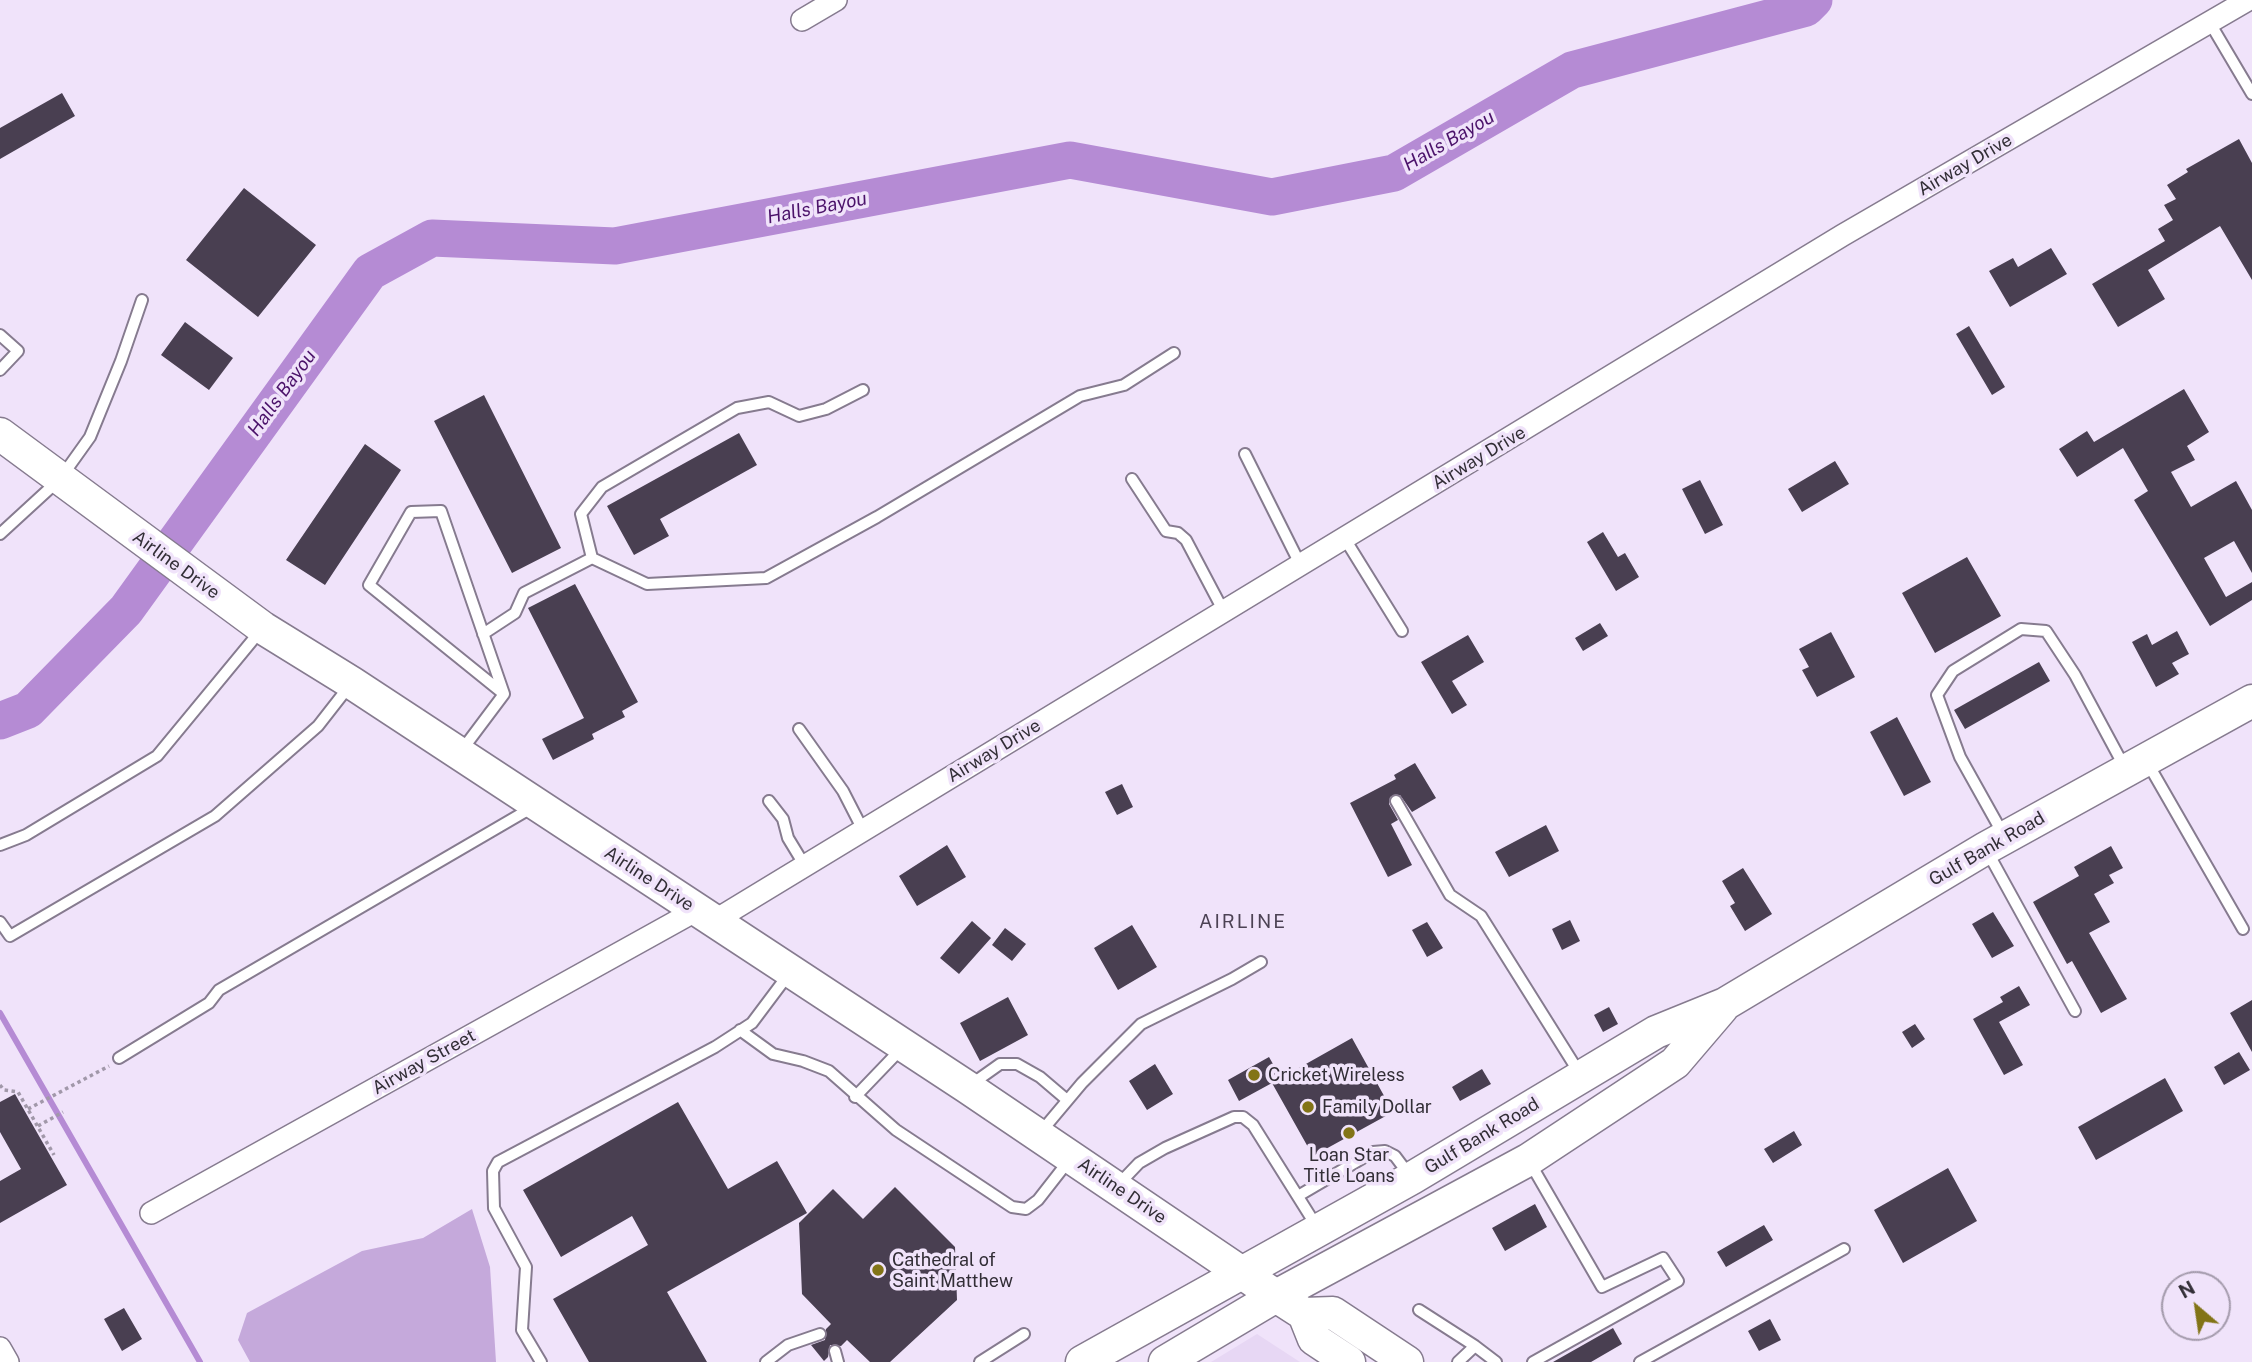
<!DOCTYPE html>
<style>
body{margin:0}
#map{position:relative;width:2252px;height:1362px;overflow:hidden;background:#f0e3fa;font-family:"Public Sans",sans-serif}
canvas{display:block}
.north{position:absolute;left:2161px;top:1271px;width:70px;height:70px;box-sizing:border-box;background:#f0e3fa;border:2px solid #a49bac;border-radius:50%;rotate:331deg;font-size:19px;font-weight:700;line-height:28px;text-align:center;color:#322e36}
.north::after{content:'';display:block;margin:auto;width:24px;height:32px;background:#827417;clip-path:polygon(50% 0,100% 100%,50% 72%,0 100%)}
</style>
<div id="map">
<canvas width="2252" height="1362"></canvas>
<div class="north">N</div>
</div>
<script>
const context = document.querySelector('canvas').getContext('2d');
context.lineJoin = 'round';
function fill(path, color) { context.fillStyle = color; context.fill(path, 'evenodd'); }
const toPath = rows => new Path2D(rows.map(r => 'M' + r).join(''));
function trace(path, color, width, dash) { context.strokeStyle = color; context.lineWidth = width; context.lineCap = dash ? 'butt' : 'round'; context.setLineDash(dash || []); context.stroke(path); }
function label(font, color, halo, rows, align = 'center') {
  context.font = font + ' "Public Sans",sans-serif'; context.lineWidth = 7; context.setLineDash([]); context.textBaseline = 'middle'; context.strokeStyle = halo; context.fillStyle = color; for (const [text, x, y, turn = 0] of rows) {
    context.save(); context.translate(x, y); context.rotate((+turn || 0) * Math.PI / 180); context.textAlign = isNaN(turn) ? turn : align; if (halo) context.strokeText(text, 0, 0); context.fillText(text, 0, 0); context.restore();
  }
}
fill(toPath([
 [1257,1334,1300,1362,1211,1362]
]), '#e7d7f4');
fill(toPath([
 [472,1209,490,1267,496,1362,250,1362,238,1340,247,1313,362,1251,423,1238]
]), '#c5a9db');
trace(toPath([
 [0,1013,200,1362]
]), '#b58bd4', 6);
trace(toPath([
 [0,721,28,710,126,610,370,272,432,238,615,246,1070,160,1272,197,1394,173,1572,70,1806,8,1814,0]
]), '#b58bd4', 37);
fill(toPath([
 [62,93,75,116,0,159,0,128],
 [2239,139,2252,163,2252,280,2220,226,2148,270,2165,299,2118,327,2092,284,2165,241,2158,229,2173,220,2164,205,2176,199,2167,185,2188,172,2186,169],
 [244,188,316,245,258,317,186,260],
 [2051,248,2067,274,2010,307,1989,271,2013,258,2018,267],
 [185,322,233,358,209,390,161,355],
 [1969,326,2005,387,1992,395,1956,334],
 [2184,389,2209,432,2187,446,2195,460,2171,472,2191,507,2236,481,2252,510,2252,573,2234,541,2204,558,2226,597,2252,582,2252,600,2210,626,2134,500,2148,491,2123,448,2077,477,2059,449,2087,431,2094,442],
 [484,395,561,548,512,573,434,421],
 [739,433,757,465,660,519,669,536,634,555,607,506],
 [365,444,401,470,325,585,286,560],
 [1835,461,1849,484,1802,512,1788,489],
 [1700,480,1723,525,1705,534,1682,489],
 [1603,532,1618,557,1625,553,1639,577,1616,591,1587,542],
 [1967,557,2001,616,1935,653,1902,593],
 [575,584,638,702,622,711,625,717,592,734,594,739,553,760,542,739,584,718,528,608],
 [1600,623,1608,636,1583,651,1575,638],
 [2177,631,2189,654,2172,663,2179,674,2156,687,2132,642,2147,634,2152,645],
 [1831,632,1855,677,1817,697,1802,670,1809,667,1799,649],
 [1468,635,1484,662,1452,681,1467,705,1452,714,1421,662],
 [2039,662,2050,681,1965,729,1954,710],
 [1897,717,1931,782,1904,796,1870,732],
 [1415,763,1436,798,1412,812,1400,795,1390,797,1389,804,1398,820,1391,824,1412,865,1388,877,1350,803,1396,779,1394,775],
 [1122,784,1133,807,1117,815,1105,792],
 [1546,825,1559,851,1509,877,1495,852],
 [947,845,966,877,917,906,899,876],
 [2111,846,2123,868,2109,875,2114,883,2094,894,2110,922,2089,933,2127,999,2101,1013,2072,961,2067,964,2033,902,2079,876,2074,867],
 [1743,868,1772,914,1745,931,1730,906,1735,903,1722,881],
 [1993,912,2014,946,1992,958,1972,924],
 [1570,920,1580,941,1562,950,1552,929],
 [972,921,991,938,959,974,940,958],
 [1427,922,1443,948,1427,957,1412,930],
 [1132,925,1157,967,1118,990,1094,948],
 [1005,928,1026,944,1012,961,992,945],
 [2019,986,2030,1005,1999,1022,2023,1065,2004,1075,1973,1019,2003,1002,2000,997],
 [1008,997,1028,1035,980,1061,960,1023],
 [2252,1000,2252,1052,2230,1013],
 [1609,1007,1618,1024,1603,1032,1594,1015],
 [1915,1024,1925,1039,1912,1048,1902,1032],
 [1352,1038,1393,1112,1313,1156,1272,1083,1239,1101,1228,1080,1269,1057,1281,1078],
 [2239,1052,2250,1070,2224,1085,2214,1067],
 [1155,1064,1173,1094,1147,1110,1129,1081],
 [1482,1069,1491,1084,1460,1101,1452,1087],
 [2165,1078,2183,1111,2096,1160,2078,1127],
 [15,1094,67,1185,0,1223,0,1181,21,1169,0,1132,0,1102],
 [678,1102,728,1189,777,1161,807,1213,667,1292,707,1362,589,1362,553,1299,648,1245,632,1216,561,1257,523,1190],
 [1794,1131,1802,1145,1773,1163,1764,1149],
 [1948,1168,1977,1221,1903,1263,1874,1210],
 [895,1187,955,1247,957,1300,890,1362,870,1362,847,1340,841,1346,830,1345,828,1357,824,1361,811,1345,825,1340,826,1329,831,1324,802,1294,799,1223,833,1189,863,1219],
 [1535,1204,1547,1227,1505,1251,1492,1228],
 [1764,1225,1773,1240,1726,1267,1717,1252],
 [124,1308,142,1339,122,1351,104,1319],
 [1770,1319,1781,1340,1759,1351,1748,1331],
 [1613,1328,1622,1344,1591,1362,1553,1362]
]), '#493f51');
const service = toPath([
 [2210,23,2252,94],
 [0,335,18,351,0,370],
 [1245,454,1301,566],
 [1132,479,1166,531,1178,533,1186,540,1224,612],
 [0,534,60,479,90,437,121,361,142,300],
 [1345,539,1402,631],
 [592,558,647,584,766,578,877,517,1080,396,1124,385,1174,353],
 [483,634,515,613,524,593,592,558,581,514,602,487,737,408,769,402,799,416,826,409,863,390],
 [799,729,843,791,863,830],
 [462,750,504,694,369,585,411,512,441,511,504,694],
 [2147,762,2243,929],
 [769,801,783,819,788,838,805,866],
 [1396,801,1450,895,1481,916,1580,1074],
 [2003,834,1960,757,1937,695,1953,671,2021,629,2046,631,2075,675,2125,768],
 [0,845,26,835,157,756,261,630],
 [1987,851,2075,1011],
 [0,922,10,936,215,816,318,726,350,685],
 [740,1030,773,1054,803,1061,829,1071,896,1130,1012,1207,1026,1209,1038,1200,1070,1159],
 [119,1058,209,1003,219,990,533,807],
 [969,1086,1000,1064,1017,1064,1040,1077,1067,1100],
 [855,1097,902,1048],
 [1040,1133,1082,1083,1141,1024,1232,979,1261,962],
 [1529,1161,1602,1287,1663,1258,1678,1281,1533,1362],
 [1118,1185,1139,1163,1165,1148,1234,1117,1243,1117,1253,1125,1317,1227],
 [1298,1196,1373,1152,1385,1151,1395,1156,1410,1176],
 [1419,1310,1475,1346],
 [835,1351,838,1362],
 [541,1362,522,1330,526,1267,494,1208,493,1171,498,1162,715,1047,752,1023,788,975],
 [766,1362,788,1345,820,1334],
 [980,1362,1024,1334],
 [1458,1362,1475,1346,1496,1362],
 [1640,1362,1844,1249]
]);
const minor = toPath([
 [802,20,836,0],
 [714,921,1843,235,2248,0],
 [151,1213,697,910],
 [0,1348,8,1362]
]);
const secondary = toPath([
 [0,434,263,628,352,683,967,1087,1276,1296,1304,1314,1333,1313,1407,1362],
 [1304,1314,1314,1339,1349,1362],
 [1082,1362,1412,1178,1656,1032,1725,1004,1986,848,2252,701],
 [1165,1362,1276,1296,1528,1160,1675,1063,1722,1008]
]);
trace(service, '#867b8f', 14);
trace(minor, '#867b8f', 24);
trace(secondary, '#867b8f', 35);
trace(toPath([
 [0,1085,4,1090,18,1092,54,1155],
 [28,1109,109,1066],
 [38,1126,63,1112]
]), '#a198a9', 3.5, [3.5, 3.5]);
trace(service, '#fff', 10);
trace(minor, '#fff', 21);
trace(secondary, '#fff', 32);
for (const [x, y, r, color] of [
 [1254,1075,7,"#827417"],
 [1308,1107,7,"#827417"],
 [1349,1133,7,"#827417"],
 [878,1270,7,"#827417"]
]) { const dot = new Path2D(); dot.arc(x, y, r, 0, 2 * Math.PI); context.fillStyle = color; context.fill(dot); trace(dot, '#f0e3fa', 2.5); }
label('18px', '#322e36', '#f0e3fa', [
 ["Airway Drive",1965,165,-30],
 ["Airway Drive",1479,458,-31],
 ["Airline Drive",176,565,36],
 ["Airway Drive",994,751,-31],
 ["Gulf Bank Road",1987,849,-30],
 ["Airline Drive",649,879,33],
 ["Airway Street",424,1062,-29],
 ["Gulf Bank Road",1482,1136,-31],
 ["Airline Drive",1122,1191,34]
]);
label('18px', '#322e36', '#f0e3fa', [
 ["Cricket Wireless",1268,1075],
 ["Family Dollar",1322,1107],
 ["Loan Star",1349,1155,"center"],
 ["Title Loans",1349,1176,"center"],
 ["Cathedral of",892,1260],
 ["Saint Matthew",892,1281]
], 'left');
label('italic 19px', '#4b126a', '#f0e3fa', [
 ["Halls Bayou",1449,141,-30],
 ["Halls Bayou",817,208,-11],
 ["Halls Bayou",282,393,-54]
]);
context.letterSpacing = '2px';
label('19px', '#4c4254', '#f0e3fa', [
 ["AIRLINE",1243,922]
]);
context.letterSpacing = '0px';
</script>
